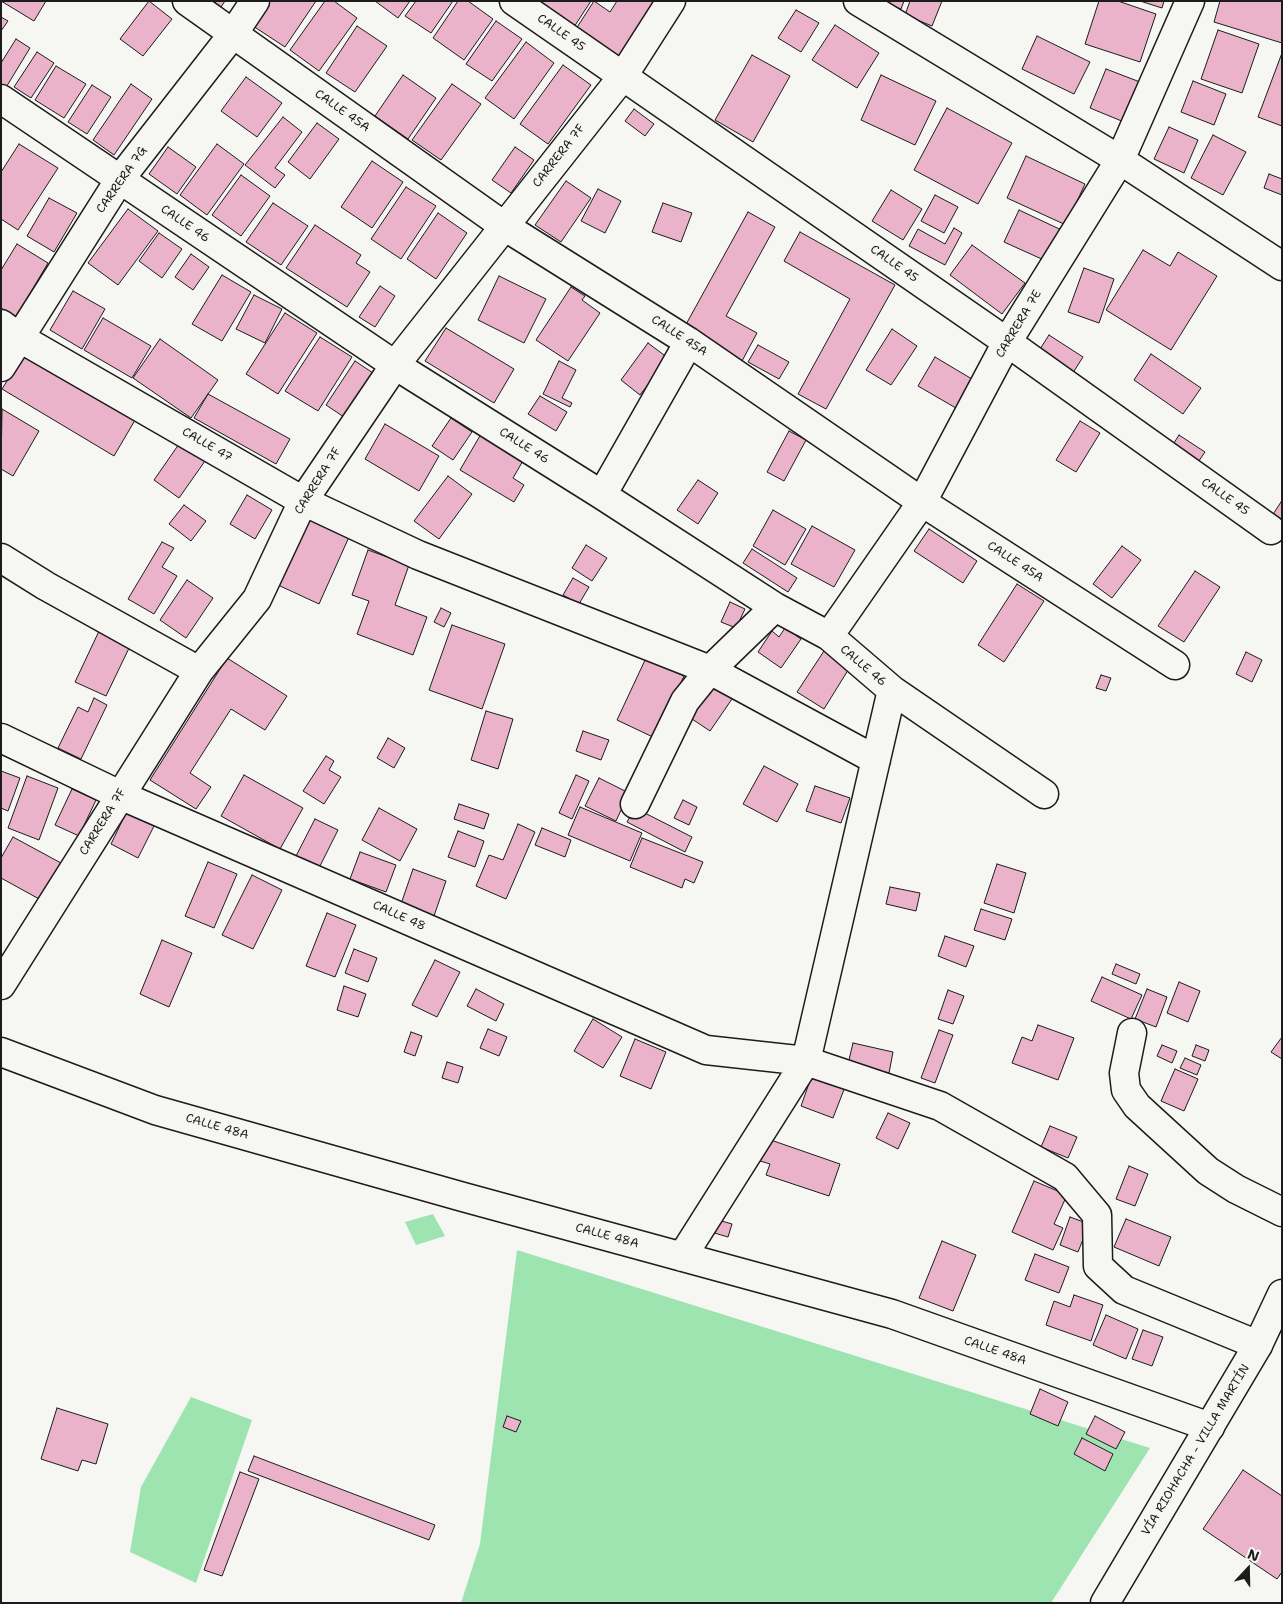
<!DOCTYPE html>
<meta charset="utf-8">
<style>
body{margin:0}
#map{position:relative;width:1283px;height:1604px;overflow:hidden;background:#f6f6f2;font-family:"Shantell Sans",sans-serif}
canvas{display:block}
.frame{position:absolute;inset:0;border:2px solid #1c1c1c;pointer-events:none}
.north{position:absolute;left:1223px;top:1544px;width:50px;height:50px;-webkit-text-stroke:4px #f6f6f2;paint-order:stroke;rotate:21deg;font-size:14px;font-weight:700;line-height:20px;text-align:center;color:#1c1c1c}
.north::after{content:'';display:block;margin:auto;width:18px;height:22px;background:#1c1c1c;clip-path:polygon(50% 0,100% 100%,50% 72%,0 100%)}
</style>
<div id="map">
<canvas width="1283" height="1604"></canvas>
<div class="frame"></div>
<div class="north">N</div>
</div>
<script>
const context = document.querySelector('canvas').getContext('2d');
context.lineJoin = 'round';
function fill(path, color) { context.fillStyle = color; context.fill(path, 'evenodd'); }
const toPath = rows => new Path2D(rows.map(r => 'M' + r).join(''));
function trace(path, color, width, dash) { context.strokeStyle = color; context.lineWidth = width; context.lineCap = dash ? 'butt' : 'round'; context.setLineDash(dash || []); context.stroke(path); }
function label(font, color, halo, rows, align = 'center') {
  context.font = font + ' "Shantell Sans",sans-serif'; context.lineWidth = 4.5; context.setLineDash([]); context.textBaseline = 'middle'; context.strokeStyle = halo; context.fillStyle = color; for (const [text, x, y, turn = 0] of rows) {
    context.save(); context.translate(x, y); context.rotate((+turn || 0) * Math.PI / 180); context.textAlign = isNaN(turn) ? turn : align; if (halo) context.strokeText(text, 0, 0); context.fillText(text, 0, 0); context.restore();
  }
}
fill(toPath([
 [433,1214,445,1236,416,1245,405,1222],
 [517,1250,1150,1448,1051,1603,461,1603,480,1544],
 [191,1397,252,1420,196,1583,130,1552,141,1487]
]), '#9ee4b1');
const building = toPath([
 [1,1,46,1,34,21,1,1],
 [149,1,172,19,143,56,120,39,149,1],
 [213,1,225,1,221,7,213,1],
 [270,1,316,1,285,47,253,26,270,1],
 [325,1,334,1,357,18,319,71,290,50,325,1],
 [375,1,410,1,398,18,375,1],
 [416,1,453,1,431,33,405,16,416,1],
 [458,1,468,1,493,19,464,60,433,38,458,1],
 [530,1,591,1,572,30,530,1],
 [594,1,610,12,617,1,657,1,621,63,574,32,594,1],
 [879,1,904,1,901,9,879,1],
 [910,1,942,1,932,26,905,15,910,1],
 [1099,1,1118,1,1156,14,1140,62,1085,44,1099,1],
 [1140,1,1164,1,1162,8,1140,1],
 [1220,1,1282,1,1282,43,1214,22,1220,1],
 [796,10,819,23,801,52,778,38,796,10],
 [1,17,8,21,1,31,1,17],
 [496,21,522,39,492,81,466,64,496,21],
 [835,25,879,53,857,88,812,60,835,25],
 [357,26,387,46,355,92,326,73,357,26],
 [1218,30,1259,44,1242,93,1201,79,1218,30],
 [1037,36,1090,62,1074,94,1022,69,1037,36],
 [16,39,30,48,5,89,1,87,1,63,16,39],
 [526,42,554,63,514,119,485,98,526,42],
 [37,52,54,63,31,98,14,87,37,52],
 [1282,53,1282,126,1258,117,1282,53],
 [752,55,790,76,753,142,715,120,752,55],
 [563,65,591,85,548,144,520,124,563,65],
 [56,66,86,84,64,118,35,100,56,66],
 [1106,69,1140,82,1124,122,1090,108,1106,69],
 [403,75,436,98,408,139,375,116,403,75],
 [881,75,936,101,915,145,861,120,881,75],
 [246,77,282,103,257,137,221,111,246,77],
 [1193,81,1226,94,1214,125,1181,112,1193,81],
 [131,84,152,99,114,155,93,140,131,84],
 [452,84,481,104,441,160,412,140,452,84],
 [92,85,111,97,87,134,68,122,92,85],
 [947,108,1012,143,978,204,914,170,947,108],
 [634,109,654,124,645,136,625,121,634,109],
 [283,117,302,132,275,168,285,175,275,188,245,165,283,117],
 [317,123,339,139,310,179,288,162,317,123],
 [1169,127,1198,140,1184,173,1154,159,1169,127],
 [1213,135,1246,152,1223,195,1191,178,1213,135],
 [19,144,58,168,18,230,1,219,1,172,19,144],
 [217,144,244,164,207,215,180,195,217,144],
 [168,147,196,167,177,194,149,174,168,147],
 [515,147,534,160,511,193,492,180,515,147],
 [1026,156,1085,184,1066,225,1007,198,1026,156],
 [372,161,403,182,372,228,341,207,372,161],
 [1269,174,1282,179,1282,195,1264,188,1269,174],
 [241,175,270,196,241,236,212,215,241,175],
 [566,181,591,198,561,242,535,225,566,181],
 [406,187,436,206,401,259,371,239,406,187],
 [598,189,621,201,605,233,581,221,598,189],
 [891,190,922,209,903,240,872,221,891,190],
 [935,195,958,207,944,233,921,221,935,195],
 [49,198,77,213,54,252,27,236,49,198],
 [273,203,308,226,281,265,246,242,273,203],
 [663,203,692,213,681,242,652,232,663,203],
 [128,209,158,231,118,285,88,263,128,209],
 [1019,210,1070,234,1055,265,1004,242,1019,210],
 [748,212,775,227,726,316,757,333,742,361,684,328,748,212],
 [438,213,467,233,436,279,407,259,438,213],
 [315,225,361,255,356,263,370,272,347,307,286,268,315,225],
 [954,228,962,233,945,265,909,246,918,229,945,244,954,228],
 [800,232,895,285,826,409,798,394,850,299,784,261,800,232],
 [159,233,182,249,162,278,139,261,159,233],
 [17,244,48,263,16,317,1,308,1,270,17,244],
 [972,245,1025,283,1002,314,950,275,972,245],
 [1143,250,1170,266,1178,252,1217,276,1171,350,1106,310,1143,250],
 [191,254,209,267,193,290,175,277,191,254],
 [1084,268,1114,279,1099,323,1068,312,1084,268],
 [222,275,251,292,222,341,192,324,222,275],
 [499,276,546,299,524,343,478,320,499,276],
 [380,286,395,296,375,327,359,317,380,286],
 [571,287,585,296,582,300,600,313,568,361,536,340,571,287],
 [73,291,105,309,82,349,50,330,73,291],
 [254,295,282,309,265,343,236,329,254,295],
 [285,313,317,333,278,394,246,374,285,313],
 [103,318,151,346,132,378,84,350,103,318],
 [446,328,514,369,494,403,425,361,446,328],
 [892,329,917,346,891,385,866,370,892,329],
 [1049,335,1083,357,1069,379,1035,357,1049,335],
 [320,337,352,357,318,411,285,391,320,337],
 [160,339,218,380,191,418,133,378,160,339],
 [648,343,668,358,640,395,621,380,648,343],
 [758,345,789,362,779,379,748,362,758,345],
 [27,349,138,415,114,456,2,389,27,349],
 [1151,354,1201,388,1183,414,1134,380,1151,354],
 [935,357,977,382,961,411,918,386,935,357],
 [355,361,379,377,350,421,326,405,355,361],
 [559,361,576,370,562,398,572,403,570,407,543,394,559,361],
 [208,394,290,439,276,464,194,418,208,394],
 [540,396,567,412,556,431,528,414,540,396],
 [2,409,39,431,13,476,1,469,2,409],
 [451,418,472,432,453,460,432,446,451,418],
 [1080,421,1100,433,1076,472,1056,460,1080,421],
 [385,424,439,456,419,491,365,459,385,424],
 [789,431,806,440,784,481,767,472,789,431],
 [481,434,524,459,513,478,524,485,514,502,460,470,481,434],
 [1179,435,1205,452,1192,471,1167,454,1179,435],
 [179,444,205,461,179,498,154,480,179,444],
 [448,476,472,494,439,539,414,521,448,476],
 [698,480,718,493,698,524,677,510,698,480],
 [247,495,272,510,255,539,230,524,247,495],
 [1281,502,1282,502,1282,531,1268,522,1281,502],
 [184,505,206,521,191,541,169,524,184,505],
 [773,510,806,529,785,565,753,546,773,510],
 [309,518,349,537,319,604,278,585,309,518],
 [812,526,855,550,834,587,791,564,812,526],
 [929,529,977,561,963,583,914,551,929,529],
 [162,542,174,548,162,567,177,576,154,614,128,599,162,542],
 [586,545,607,558,592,581,572,568,586,545],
 [1122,546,1141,560,1112,598,1093,584,1122,546],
 [752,549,797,578,788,592,743,563,752,549],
 [368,550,409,565,395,605,427,617,413,655,357,634,369,601,352,595,368,550],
 [1195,571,1220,587,1184,642,1158,626,1195,571],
 [573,578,589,587,579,604,563,595,573,578],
 [187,580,213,598,186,638,160,620,187,580],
 [1017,584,1044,601,1004,662,978,645,1017,584],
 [730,602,745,609,736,628,721,622,730,602],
 [441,608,451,613,444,627,434,622,441,608],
 [452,625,505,644,482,709,429,690,452,625],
 [785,628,801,639,781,668,758,652,772,631,779,637,785,628],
 [100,629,131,644,106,696,75,682,100,629],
 [824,651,850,667,824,709,797,692,824,651],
 [1246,652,1262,660,1252,682,1236,674,1246,652],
 [227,658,287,696,265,730,231,709,190,773,211,787,196,809,150,780,227,658],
 [646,658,684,676,655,738,617,720,646,658],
 [1101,675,1111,678,1106,691,1096,688,1101,675],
 [708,682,732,699,710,731,686,715,708,682],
 [94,698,107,705,81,759,58,748,78,707,88,712,94,698],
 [486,711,513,719,498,769,471,760,486,711],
 [583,731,609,740,601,760,576,751,583,731],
 [388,738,405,748,394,768,377,758,388,738],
 [326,756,334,761,329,770,341,777,324,804,303,791,326,756],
 [764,766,798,784,777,822,743,804,764,766],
 [1,771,20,778,8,811,1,808,1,771],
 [244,775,303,808,280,849,221,816,244,775],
 [576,775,589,781,572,819,559,813,576,775],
 [27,776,58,788,39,840,8,828,27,776],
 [599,778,629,793,616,821,585,806,599,778],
 [815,786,850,798,841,823,806,811,815,786],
 [72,789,96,800,79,836,55,825,72,789],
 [683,800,697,807,689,825,674,818,683,800],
 [459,804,489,814,484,829,454,819,459,804],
 [580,807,642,833,630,861,568,835,580,807],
 [379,808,417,829,400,861,362,840,379,808],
 [635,808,692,837,685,852,627,822,635,808],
 [126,813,154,826,138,858,111,844,126,813],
 [315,819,338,830,319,868,296,856,315,819],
 [518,824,535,832,506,899,476,886,489,855,503,860,518,824],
 [542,828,571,840,565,857,535,845,542,828],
 [458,831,484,841,475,867,448,857,458,831],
 [13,837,61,863,41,900,1,878,1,858,13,837],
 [642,838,703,862,694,883,685,879,682,888,630,867,642,838],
 [360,852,396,865,386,892,350,879,360,852],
 [208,862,237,874,214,928,185,916,208,862],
 [997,864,1026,873,1014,913,984,903,997,864],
 [413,869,446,881,434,916,401,904,413,869],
 [252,875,282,890,253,949,222,935,252,875],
 [890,887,920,893,916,911,886,904,890,887],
 [981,909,1012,919,1005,940,974,930,981,909],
 [327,913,356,925,335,977,306,966,327,913],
 [945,936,974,946,966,967,938,956,945,936],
 [162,940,192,953,169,1007,140,994,162,940],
 [354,949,377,958,368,982,345,973,354,949],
 [435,960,460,972,437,1017,412,1005,435,960],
 [1116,964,1140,974,1136,984,1112,974,1116,964],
 [1102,977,1142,995,1131,1019,1091,1001,1102,977],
 [1179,982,1200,991,1188,1022,1167,1013,1179,982],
 [344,986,366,994,358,1017,337,1010,344,986],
 [476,989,504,1004,496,1021,467,1006,476,989],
 [1147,989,1167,997,1156,1027,1135,1019,1147,989],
 [948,990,964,996,953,1024,938,1019,948,990],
 [593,1019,622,1037,603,1068,574,1051,593,1019],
 [1038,1025,1074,1038,1058,1080,1012,1063,1022,1037,1032,1041,1038,1025],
 [488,1029,507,1037,499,1056,480,1048,488,1029],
 [939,1030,953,1035,935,1083,921,1078,939,1030],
 [411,1032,422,1036,415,1056,404,1052,411,1032],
 [1282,1037,1282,1059,1271,1052,1282,1037],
 [635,1039,666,1052,651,1089,620,1076,635,1039],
 [853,1043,893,1052,889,1073,848,1064,853,1043],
 [1162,1045,1177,1051,1172,1063,1157,1056,1162,1045],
 [1196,1045,1209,1050,1205,1061,1192,1056,1196,1045],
 [1185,1058,1201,1065,1197,1075,1180,1068,1185,1058],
 [447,1062,463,1067,458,1083,442,1078,447,1062],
 [1175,1069,1198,1079,1184,1111,1161,1101,1175,1069],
 [812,1075,845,1087,833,1118,801,1106,812,1075],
 [888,1113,910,1123,898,1149,876,1138,888,1113],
 [1050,1126,1077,1137,1068,1158,1041,1147,1050,1126],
 [765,1138,840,1164,829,1196,766,1175,770,1164,757,1160,765,1138],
 [1129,1166,1148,1174,1135,1206,1116,1199,1129,1166],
 [1034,1181,1067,1195,1054,1224,1063,1228,1053,1250,1012,1232,1034,1181],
 [1070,1217,1089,1224,1078,1252,1060,1245,1070,1217],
 [715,1219,732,1224,728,1237,711,1232,715,1219],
 [1126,1219,1171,1237,1159,1266,1114,1247,1126,1219],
 [942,1241,976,1255,953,1311,919,1298,942,1241],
 [1035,1254,1069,1267,1059,1293,1025,1280,1035,1254],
 [1074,1295,1103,1305,1091,1341,1046,1325,1054,1301,1070,1307,1074,1295],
 [1106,1315,1138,1329,1126,1359,1093,1345,1106,1315],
 [1143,1330,1163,1337,1152,1366,1132,1359,1143,1330],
 [1040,1389,1068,1402,1058,1426,1030,1414,1040,1389],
 [57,1408,108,1424,96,1464,82,1460,78,1471,41,1459,57,1408],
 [507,1416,521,1421,516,1432,503,1427,507,1416],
 [1095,1416,1125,1432,1116,1449,1086,1434,1095,1416],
 [1082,1438,1113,1454,1105,1471,1074,1454,1082,1438],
 [254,1456,435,1525,429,1540,248,1471,254,1456],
 [1243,1470,1282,1496,1282,1572,1277,1579,1203,1529,1243,1470],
 [240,1472,259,1479,222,1576,204,1570,240,1472]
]);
fill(building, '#eab3ca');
trace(building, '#1c1c1c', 1);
const minor = toPath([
 [187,1,504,226,689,342,922,502,1175,665],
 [514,1,1007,342,1271,530],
 [858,1,1120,160,1282,266],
 [1,99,395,365,602,495,775,607,829,636,892,690,1044,794],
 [1,324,20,338,303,501,418,555,710,670,876,760],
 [1,367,120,179,233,34,255,1],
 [602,495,689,342],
 [1,558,46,586,199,671],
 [829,636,922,502,1007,342,1120,160,1190,1],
 [1,738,120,795,706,1050,806,1061,940,1106,1065,1177,1097,1215,1098,1266,1124,1290,1258,1345],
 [635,804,685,701,710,670,775,607],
 [1,985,199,671,257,599,303,501,395,365,623,76,671,1],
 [1132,1033,1124,1073,1126,1090,1137,1106,1208,1171,1236,1189,1282,1212],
 [1,1052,155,1110,463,1197,892,1314,1210,1427],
 [682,1257,806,1061,892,690]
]);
const major = toPath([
 [1105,1603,1258,1345,1282,1294]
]);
trace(minor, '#1c1c1c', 31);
trace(major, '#1c1c1c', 31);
trace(minor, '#f6f6f2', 28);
trace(major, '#f6f6f2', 28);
label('12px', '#1c1c1c', '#f6f6f2', [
 ["CALLE 45",561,33,35],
 ["CALLE 45A",342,111,35],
 ["CARRERA 7F",559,156,-52],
 ["CARRERA 7G",122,180,-55],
 ["CALLE 46",185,224,34],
 ["CALLE 45",894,264,35],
 ["CARRERA 7E",1019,324,-59],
 ["CALLE 45A",679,336,33],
 ["CALLE 47",207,445,30],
 ["CALLE 46",524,446,32],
 ["CARRERA 7F",318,481,-58],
 ["CALLE 45",1225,497,35],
 ["CALLE 45A",1015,562,33],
 ["CALLE 46",863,666,40],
 ["CARRERA 7F",103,822,-58],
 ["CALLE 48",399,916,24],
 ["CALLE 48A",217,1127,16],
 ["CALLE 48A",607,1236,15],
 ["CALLE 48A",995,1351,19],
 ["VÍA RIOHACHA - VILLA MARTÍN",1196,1450,-59]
]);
</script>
